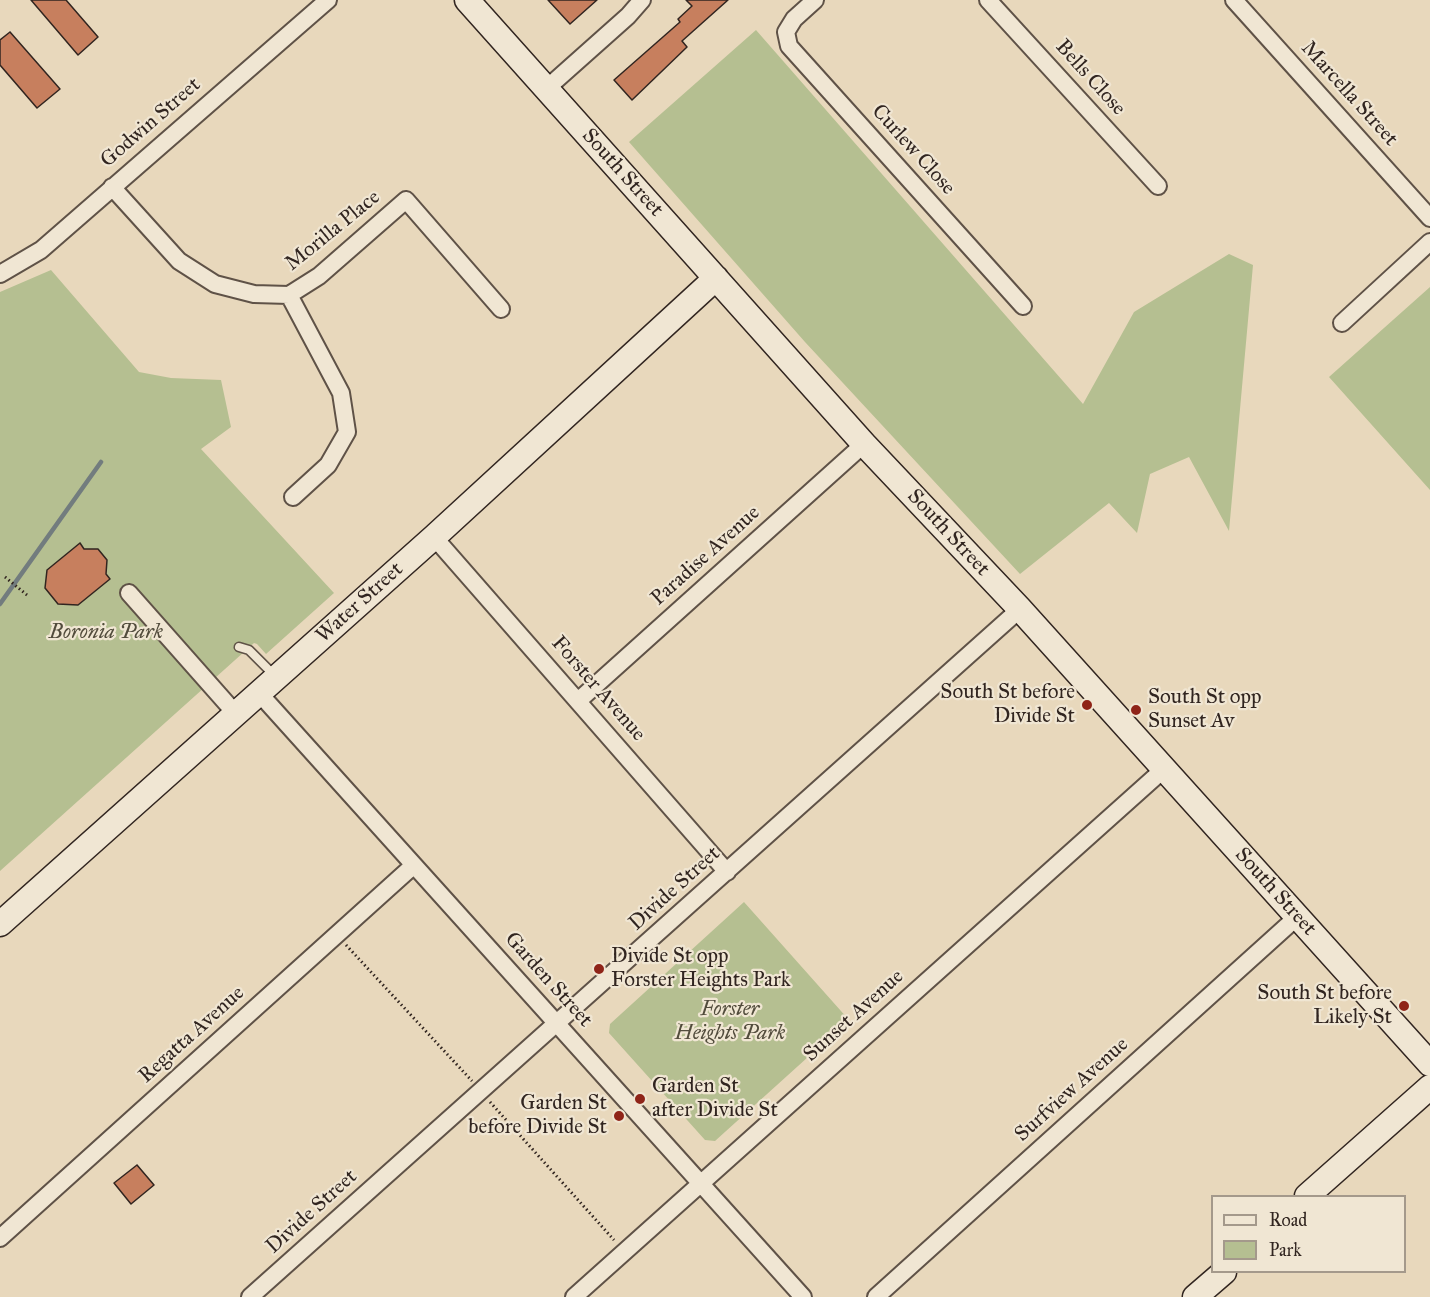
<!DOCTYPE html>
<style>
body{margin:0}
#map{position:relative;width:1430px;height:1297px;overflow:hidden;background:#e8d8bc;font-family:"IM FELL Great Primer",serif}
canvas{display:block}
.legend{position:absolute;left:1211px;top:1195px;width:195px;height:78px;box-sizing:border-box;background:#f0e6d3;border:2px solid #a4998b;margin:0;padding:8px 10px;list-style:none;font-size:18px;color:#312520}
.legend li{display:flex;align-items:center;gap:12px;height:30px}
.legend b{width:30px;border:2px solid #a4998b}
</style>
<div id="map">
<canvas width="1430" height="1297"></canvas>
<ul class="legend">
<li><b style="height:8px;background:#f0e6d3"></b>Road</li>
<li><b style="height:16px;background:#b5bf91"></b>Park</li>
</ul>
</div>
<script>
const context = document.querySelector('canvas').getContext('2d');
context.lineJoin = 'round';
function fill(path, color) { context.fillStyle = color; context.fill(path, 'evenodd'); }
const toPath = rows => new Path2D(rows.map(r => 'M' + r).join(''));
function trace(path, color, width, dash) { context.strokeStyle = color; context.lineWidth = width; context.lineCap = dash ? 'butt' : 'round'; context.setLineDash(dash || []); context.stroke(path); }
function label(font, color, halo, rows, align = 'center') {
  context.font = font + ' "IM FELL Great Primer",serif'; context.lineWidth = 4.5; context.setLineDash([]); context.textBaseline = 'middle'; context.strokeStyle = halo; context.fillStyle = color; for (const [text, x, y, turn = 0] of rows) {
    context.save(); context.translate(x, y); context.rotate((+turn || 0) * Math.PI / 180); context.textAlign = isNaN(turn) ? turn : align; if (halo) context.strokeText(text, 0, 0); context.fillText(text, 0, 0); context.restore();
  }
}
fill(toPath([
 [756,30,1083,404,1134,312,1229,254,1253,265,1229,531,1189,457,1150,474,1137,533,1109,503,1020,574,805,342,629,142],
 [51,270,139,372,171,378,221,380,231,427,201,449,334,593,266,654,257,644,254,643,0,871,0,292],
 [1430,287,1430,490,1329,377],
 [744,902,849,1020,715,1141,705,1140,609,1033,610,1024]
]), '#b5bf91');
trace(toPath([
 [0,604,101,462]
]), '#727c7e', 4.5);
const building = toPath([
 [31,0,66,0,98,37,78,55,31,0],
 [548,0,597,0,570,24,548,0],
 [686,0,728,0,682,41,687,47,632,100,614,80,680,22,678,19,692,6,686,0],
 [10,32,60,89,37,108,0,65,0,40,10,32],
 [80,543,84,549,98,549,107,560,106,574,110,579,78,605,58,604,45,588,47,570,80,543],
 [137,1165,154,1185,131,1204,114,1183,137,1165]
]);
fill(building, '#c77f5e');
trace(building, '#312520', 1.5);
const lane = toPath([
 [239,647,249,650,274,675]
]);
const street = toPath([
 [815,0,794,19,786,32,789,46,1023,306],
 [988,0,1158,186],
 [1234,0,1430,218],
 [546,89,628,16,642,0],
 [112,187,179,261,215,284,254,294,289,295,319,276,406,200,501,309],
 [0,274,41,250,328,0],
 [289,295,341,393,347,432,328,465,293,497],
 [1342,323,1430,242],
 [434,537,727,872],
 [129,593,236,714],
 [259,693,803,1297],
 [578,701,864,444],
 [0,1238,414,865],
 [250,1297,1020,609],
 [574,1297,1164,769],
 [876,1297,1297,917]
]);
const secondary = toPath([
 [467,0,864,444,1020,609,1430,1064],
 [0,924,434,537,716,278],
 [1307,1196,1430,1087],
 [1195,1297,1224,1272]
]);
trace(lane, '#5f5247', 11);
trace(street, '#5f5247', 20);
trace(secondary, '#312520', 27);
trace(toPath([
 [5,577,27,595],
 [346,945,472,1081],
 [490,1102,614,1240]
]), '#312520', 3, [1.5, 3]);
trace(lane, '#f0e6d3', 8);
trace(street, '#f0e6d3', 16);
trace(secondary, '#f0e6d3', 24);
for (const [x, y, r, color] of [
 [1087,705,6,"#8f2418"],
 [1136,710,6,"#8f2418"],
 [599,969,6,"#8f2418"],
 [1404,1006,6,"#8f2418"],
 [640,1099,6,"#8f2418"],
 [619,1116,6,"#8f2418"]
]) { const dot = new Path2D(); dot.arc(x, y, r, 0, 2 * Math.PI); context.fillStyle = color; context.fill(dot); trace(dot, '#f0e6d3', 2); }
label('21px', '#312520', '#f0e6d3', [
 ["Bells Close",1090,78,48],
 ["Marcella Street",1349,94,48],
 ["Godwin Street",151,123,-41],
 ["Curlew Close",913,150,48],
 ["South Street",622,173,48],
 ["Morilla Place",333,231,-39],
 ["South Street",948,533,47],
 ["Paradise Avenue",706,556,-42],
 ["Water Street",360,603,-42],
 ["Forster Avenue",598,689,49],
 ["Divide Street",675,889,-42],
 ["South Street",1275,892,48],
 ["Garden Street",548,980,48],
 ["Sunset Avenue",854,1016,-42],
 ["Regatta Avenue",192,1035,-42],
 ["Surfview Avenue",1072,1090,-42],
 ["Divide Street",312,1212,-42]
]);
label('italic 21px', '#524c3c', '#f0e6d3', [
 ["Boronia Park",106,633],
 ["Forster",730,1010],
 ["Heights Park",730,1034]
]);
label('21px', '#312520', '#f0e6d3', [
 ["South St before",1075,693],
 ["Divide St",1075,717],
 ["South St opp",1148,698,"left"],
 ["Sunset Av",1148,722,"left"],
 ["Divide St opp",611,957,"left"],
 ["Forster Heights Park",611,981,"left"],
 ["South St before",1392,994],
 ["Likely St",1392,1018],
 ["Garden St",652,1087,"left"],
 ["after Divide St",652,1111,"left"],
 ["Garden St",607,1104],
 ["before Divide St",607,1128]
], 'right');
</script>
